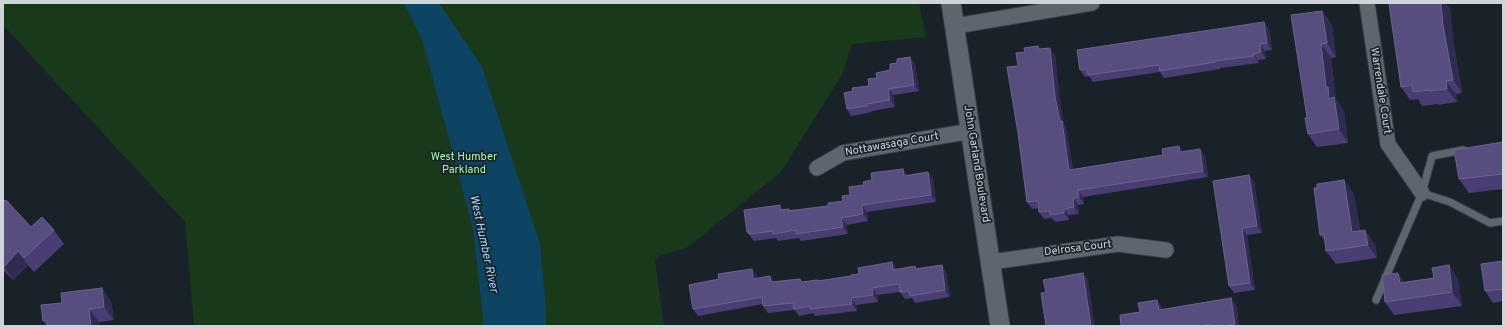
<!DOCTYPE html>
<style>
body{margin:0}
#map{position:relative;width:1506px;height:329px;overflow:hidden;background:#1a2229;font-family:Overpass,sans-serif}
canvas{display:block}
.frame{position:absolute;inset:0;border:4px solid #cfd4d9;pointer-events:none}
</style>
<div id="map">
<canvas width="1506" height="329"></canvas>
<div class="frame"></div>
</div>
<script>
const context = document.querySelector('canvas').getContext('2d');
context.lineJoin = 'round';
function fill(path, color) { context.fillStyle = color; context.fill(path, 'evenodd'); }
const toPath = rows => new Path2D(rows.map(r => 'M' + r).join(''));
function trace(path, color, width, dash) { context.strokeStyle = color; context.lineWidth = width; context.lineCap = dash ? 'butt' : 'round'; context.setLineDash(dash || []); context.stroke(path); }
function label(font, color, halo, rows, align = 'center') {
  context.font = font + ' Overpass,sans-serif'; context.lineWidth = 3.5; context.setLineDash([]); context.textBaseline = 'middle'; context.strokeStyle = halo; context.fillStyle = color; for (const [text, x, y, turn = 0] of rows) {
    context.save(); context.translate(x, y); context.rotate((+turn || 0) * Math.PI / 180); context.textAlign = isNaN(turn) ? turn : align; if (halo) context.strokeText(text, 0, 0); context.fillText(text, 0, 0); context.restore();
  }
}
fill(toPath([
 [3,3,919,3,926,37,852,44,843,73,781,172,688,247,660,256,655,260,664,326,194,326,185,222,3,25]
]), '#19391b');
fill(toPath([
 [403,3,439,3,482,67,540,244,546,307,546,326,484,326,473,229,423,42,406,7]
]), '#0d4363');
const service = toPath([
 [1422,193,1450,202,1490,223,1503,221],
 [1376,300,1422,193,1432,156,1463,150]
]);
const minor = toPath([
 [1367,3,1388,144,1422,193],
 [955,26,1092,3],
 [817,168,843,153,971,131],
 [991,262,1118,244,1166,250]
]);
const tertiary = toPath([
 [951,3,1000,326]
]);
trace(service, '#3a3f45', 9);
trace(minor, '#3a3f45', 17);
trace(tertiary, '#3a3f45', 21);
trace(service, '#5d666e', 7);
trace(minor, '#5d666e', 15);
trace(tertiary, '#5d666e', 19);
fill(toPath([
 [1394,3,1445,3,1450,9,1453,39,1462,93,1456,94,1457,102,1438,105,1438,104,1422,106,1418,99,1410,100,1401,87],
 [1322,11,1332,25,1336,57,1331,58,1336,99,1344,111,1348,143,1317,147,1308,134,1307,117],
 [1264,22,1269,29,1272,50,1265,51,1266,59,1258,60,1259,63,1220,68,1220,69,1164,78,1160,72,1093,82,1089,76,1085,77,1080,70],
 [1041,49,1055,55,1060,102,1064,124,1066,128,1073,170,1200,149,1205,156,1208,177,1083,197,1084,204,1078,205,1079,214,1069,215,1069,220,1055,222,1052,218,1044,219,1039,212,1039,208,1032,209,1027,202,1018,66,1025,52],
 [915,64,919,91,893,95,895,107,872,111,872,112,851,116,847,109,853,91,869,86,877,78,890,70],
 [1503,142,1503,189,1469,193,1459,179],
 [928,172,933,179,936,202,867,212,868,221,846,225,848,234,801,241,799,238,778,241,776,238,754,241,747,232,780,205,783,210,790,210,828,206,843,201,864,185,908,175],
 [1249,175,1254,182,1262,233,1247,235,1255,290,1234,293,1229,286],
 [1344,180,1354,194,1360,231,1375,244,1377,258,1336,264,1326,251,1325,241,1320,235,1317,188],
 [3,199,31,227,54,230,64,244,34,272,28,265,13,280,3,270],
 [1503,261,1503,301,1493,303,1485,291],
 [942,265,946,272,950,297,915,303,912,298,905,299,900,292,877,295,878,302,856,305,857,311,815,316,813,313,799,316,795,310,768,313,763,306,763,304,698,316,693,309,719,279,757,276,757,278,770,276,774,282,800,279,802,282,818,280,819,281,896,269,917,268],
 [1449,265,1458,279,1462,306,1394,315,1385,302,1405,282,1434,278],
 [102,288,111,302,114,320,99,322,99,326,47,326,43,321,62,303],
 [1236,304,1239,326,1121,326,1140,312,1162,307,1162,309]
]), '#493d74');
fill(toPath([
 [1441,3,1445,3,1450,9,1453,39,1462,93,1453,80,1443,25],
 [1322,11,1332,25,1336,57,1327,43],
 [1264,22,1269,29,1272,50,1267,43],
 [1260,44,1265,51,1266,59,1261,52],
 [1321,44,1331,58,1336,99,1344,111,1348,143,1339,129,1329,99,1326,87],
 [1050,48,1055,55,1060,102,1064,124,1066,128,1074,177,1069,170,1055,96],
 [1253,54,1258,60,1259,63,1254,56],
 [910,57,915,64,919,91,914,85],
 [1446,81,1456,94,1457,102,1447,89],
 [888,89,893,95,895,107,890,100],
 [1179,146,1184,153,1180,152],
 [1200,149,1205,156,1208,177,1203,171],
 [903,169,908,176,904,176],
 [928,172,933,179,936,202,931,195],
 [1249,175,1254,182,1262,233,1257,226],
 [1344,180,1354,194,1362,246,1352,232],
 [1078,190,1083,197,1084,204,1079,197],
 [1073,198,1078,205,1079,214,1074,207],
 [780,205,784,212,780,210],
 [862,205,867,212,868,221,863,214],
 [1064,209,1069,215,1069,220,1064,213],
 [841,218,846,225,848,234,843,227],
 [1242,228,1247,235,1255,290,1250,283],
 [1365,230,1375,244,1377,258,1368,245],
 [18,251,28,265,13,280,4,267],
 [892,262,897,269,893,270],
 [942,265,946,272,950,297,945,290],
 [1449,265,1458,279,1462,306,1452,292],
 [752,269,757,276,758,285,753,279],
 [1083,273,1088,280,1095,326,1091,326],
 [1398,273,1408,286,1400,283],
 [770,276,775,283,771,282],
 [102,288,111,302,114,320,104,307],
 [872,288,877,295,878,302,873,295],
 [851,298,856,305,857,311,852,304],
 [1231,298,1236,304,1239,326,1237,326,1235,324],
 [1157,300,1162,307,1163,316,1159,310],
 [89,309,99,322,99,326,91,326]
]), '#302c51');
const building = toPath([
 [1394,3,1441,3,1443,25,1453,80,1446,81,1447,89,1429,91,1429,90,1413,92,1412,85,1401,87,1389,4,1394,3],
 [1322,11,1327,43,1321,44,1326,87,1328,87,1329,99,1334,97,1339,129,1308,134,1305,118,1307,117,1291,15,1322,11],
 [1264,22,1267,43,1260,44,1261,52,1253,54,1254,56,1215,61,1215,62,1160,71,1159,65,1088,75,1087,69,1080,70,1077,50,1264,22],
 [1038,46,1039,49,1050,48,1055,96,1060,121,1062,121,1069,170,1163,155,1162,149,1179,146,1180,152,1200,149,1203,171,1078,190,1079,197,1073,198,1074,207,1064,209,1064,213,1050,215,1050,211,1039,212,1038,201,1027,202,1018,133,1007,67,1018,66,1016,53,1025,52,1024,48,1038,46],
 [910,57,914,85,888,89,890,100,867,104,867,106,847,109,844,93,853,91,852,88,869,86,868,79,877,78,876,73,890,70,890,64,897,63,897,59,910,57],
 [1503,142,1503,174,1459,179,1454,150,1503,142],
 [903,169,904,176,928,172,931,195,862,205,863,214,841,218,843,227,796,234,796,230,773,234,773,231,749,234,749,232,747,232,744,210,780,205,780,210,789,209,789,211,828,206,828,203,843,201,842,196,850,195,849,187,864,185,863,182,872,180,871,173,903,169],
 [1249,175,1257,226,1242,228,1250,283,1229,286,1213,181,1249,175],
 [1344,180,1352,232,1365,230,1368,245,1326,251,1324,234,1320,235,1314,188,1317,188,1317,184,1344,180],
 [3,199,5,201,6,200,31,227,42,217,54,230,24,258,18,251,4,267,3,266,3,199],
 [1503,261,1503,289,1485,291,1481,264,1503,261],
 [892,262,893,270,915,266,916,269,942,265,945,290,910,296,909,291,900,292,899,284,872,288,873,295,851,298,852,304,810,309,810,306,794,309,793,303,763,306,762,297,693,309,689,285,719,279,718,274,752,269,753,279,770,276,771,282,800,279,801,282,818,280,818,281,851,276,851,275,859,274,858,268,892,262],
 [1449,265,1452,292,1385,302,1382,275,1398,273,1400,283,1434,278,1432,268,1449,265],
 [1083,273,1091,326,1046,326,1041,293,1046,292,1043,280,1083,273],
 [102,288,104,307,89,309,91,326,47,326,47,320,43,321,41,305,62,303,61,293,102,288],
 [1231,298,1235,324,1221,326,1213,326,1212,324,1196,326,1121,326,1120,315,1140,312,1138,303,1157,300,1159,310,1231,298]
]);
fill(building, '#574e7f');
trace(building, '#6a638d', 1);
label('11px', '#cfd4d9', '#1a2229', [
 ["Warrendale Court",1380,91,81],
 ["Nottawasaga Court",892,145,-10],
 ["John Garland Boulevard",976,164,81],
 ["Delrosa Court",1078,249,-7]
]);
label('11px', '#aaf9ad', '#1a2229', [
 ["West Humber",464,158],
 ["Parkland",464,171]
]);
label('italic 12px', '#a2d6fd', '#1a2229', [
 ["West Humber River",483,244,78]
]);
</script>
